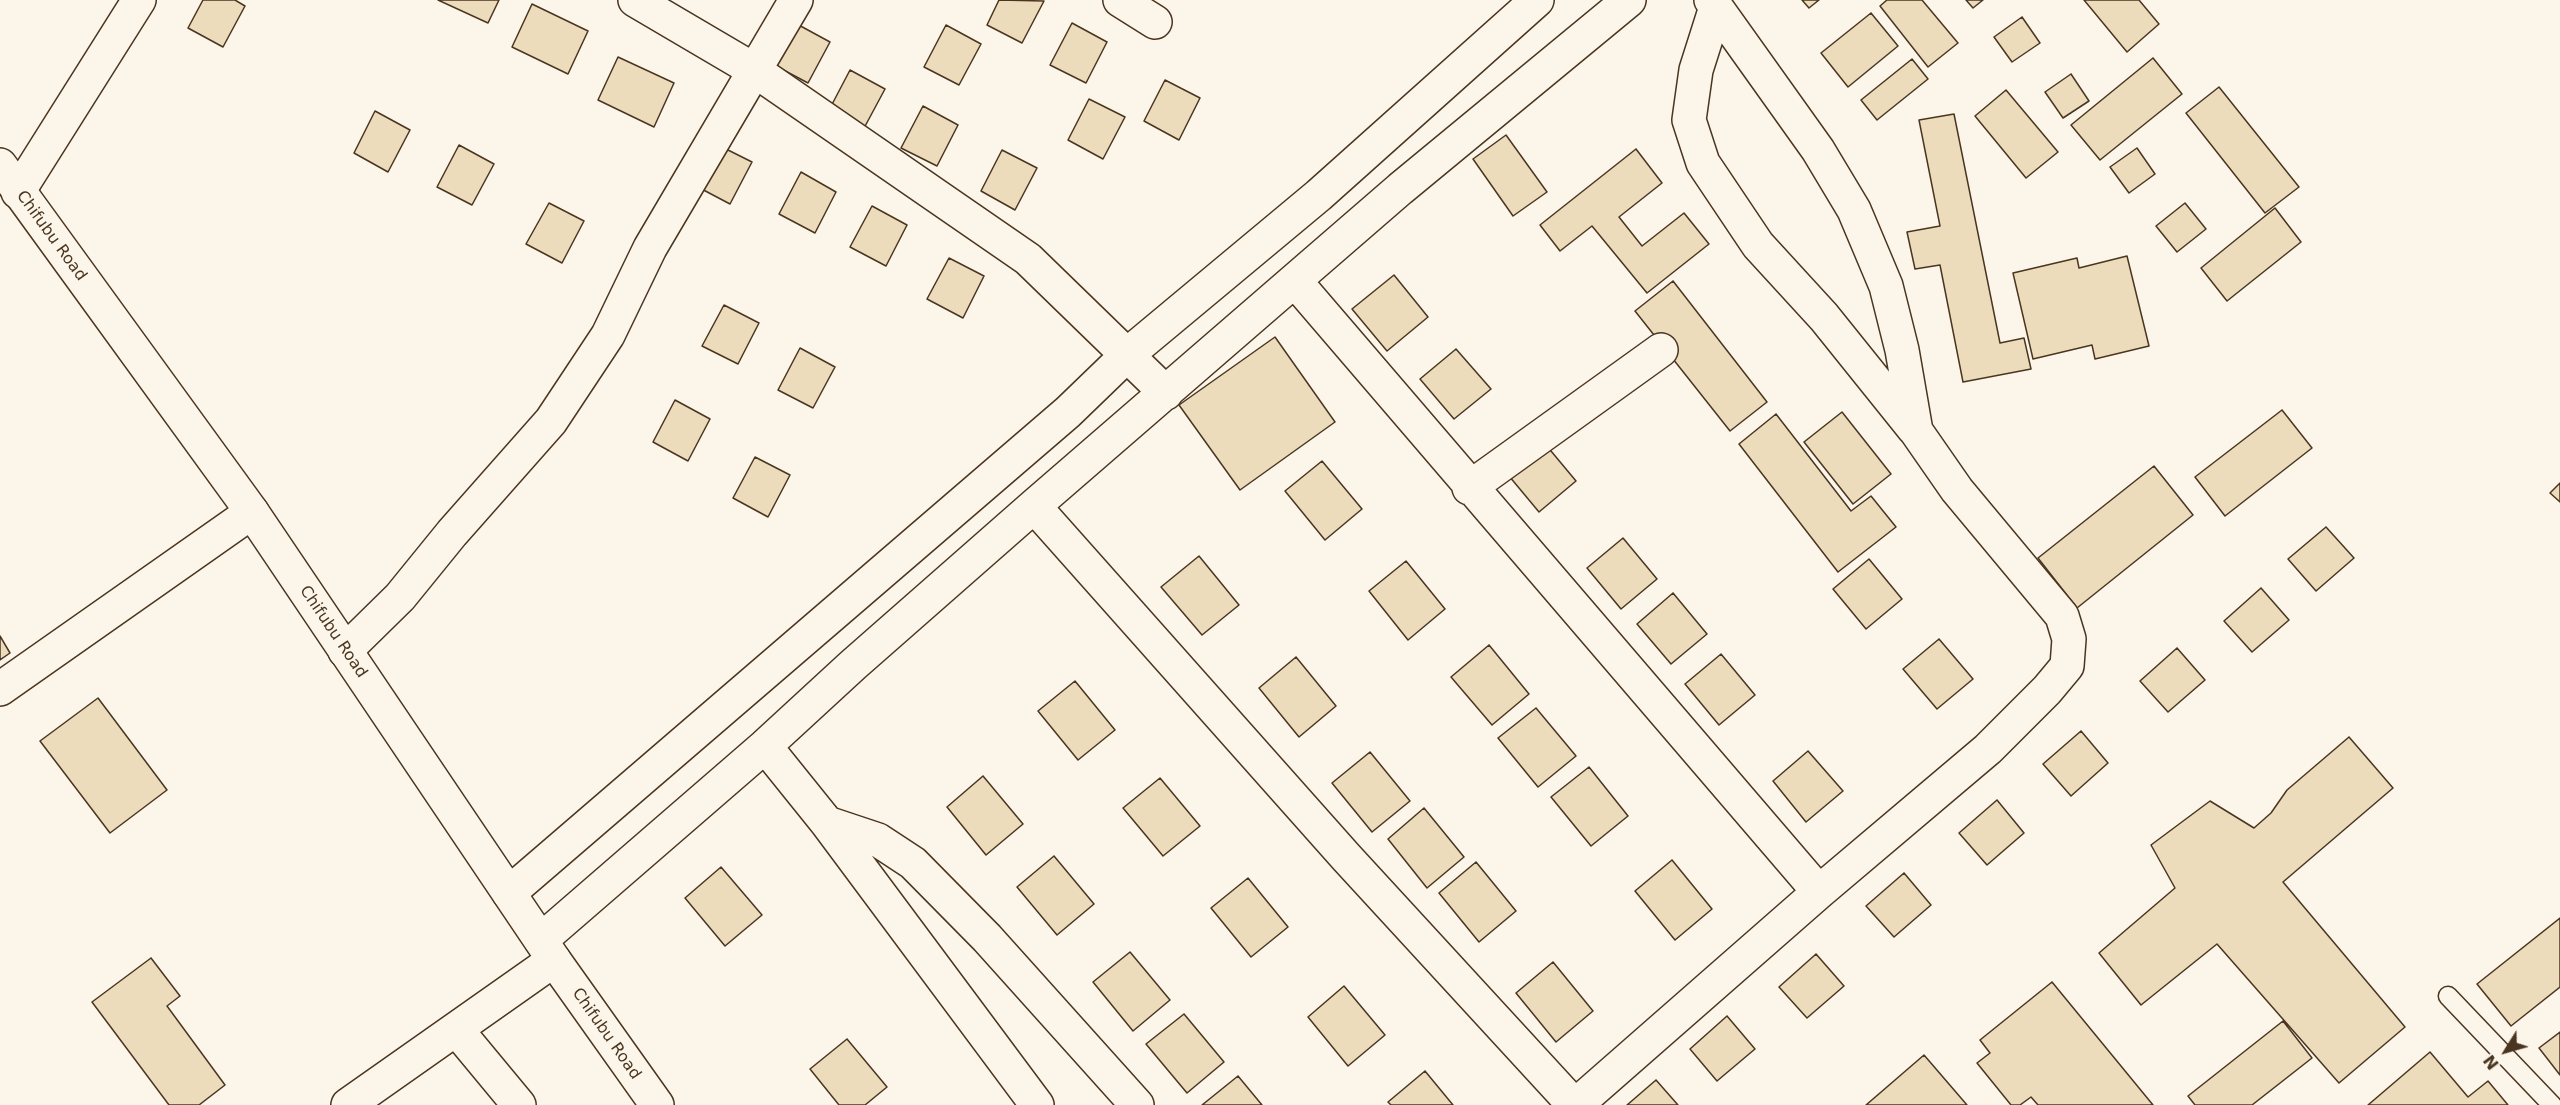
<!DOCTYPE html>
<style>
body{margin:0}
#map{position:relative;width:2560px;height:1105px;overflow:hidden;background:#fbf6e9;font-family:"DejaVu Sans",sans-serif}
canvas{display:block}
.north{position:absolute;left:2476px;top:1021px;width:60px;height:60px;-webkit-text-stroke:4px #fbf6e9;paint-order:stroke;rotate:233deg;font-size:16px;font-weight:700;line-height:24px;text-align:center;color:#4a3520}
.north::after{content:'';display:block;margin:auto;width:21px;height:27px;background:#4a3520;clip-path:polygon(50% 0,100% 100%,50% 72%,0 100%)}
</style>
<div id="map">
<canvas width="2560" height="1105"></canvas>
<div class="north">N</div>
</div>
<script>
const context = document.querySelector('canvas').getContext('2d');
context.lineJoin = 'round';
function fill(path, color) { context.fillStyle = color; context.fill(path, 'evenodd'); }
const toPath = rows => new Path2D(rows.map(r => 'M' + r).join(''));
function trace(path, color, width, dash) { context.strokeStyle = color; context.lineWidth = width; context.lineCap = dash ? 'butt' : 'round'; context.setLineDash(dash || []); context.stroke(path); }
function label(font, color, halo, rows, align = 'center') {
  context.font = font + ' "DejaVu Sans",sans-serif'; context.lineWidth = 4.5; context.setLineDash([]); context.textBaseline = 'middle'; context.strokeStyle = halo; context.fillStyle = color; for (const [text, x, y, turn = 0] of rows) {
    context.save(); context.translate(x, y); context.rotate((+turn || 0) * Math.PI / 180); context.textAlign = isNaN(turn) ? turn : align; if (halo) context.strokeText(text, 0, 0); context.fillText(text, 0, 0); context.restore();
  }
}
const building = toPath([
 [203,0,235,0,245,6,223,47,188,28,203,0],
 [438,0,499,0,488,23,438,0],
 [999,0,1044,1,1022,43,987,25,999,0],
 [1802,0,1819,0,1809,8,1802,0],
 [1887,0,1922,0,1958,43,1928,67,1880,6,1887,0],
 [1966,0,1983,0,1973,8,1966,0],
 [2084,0,2139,0,2159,24,2127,52,2084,0],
 [532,4,588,31,568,74,512,47,532,4],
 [1871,13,1898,46,1848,87,1821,53,1871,13],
 [2022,17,2040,43,2012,62,1994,37,2022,17],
 [795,23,830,42,808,83,774,65,795,23],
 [1072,23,1107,42,1086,83,1050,65,1072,23],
 [946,25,981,44,959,85,924,67,946,25],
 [618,57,674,83,654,127,598,100,618,57],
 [2153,58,2182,94,2100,160,2071,125,2153,58],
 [1912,59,1928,79,1877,120,1861,100,1912,59],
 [850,70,885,89,863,130,828,112,850,70],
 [2071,74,2089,101,2063,118,2045,92,2071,74],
 [1165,80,1200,98,1179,140,1144,121,1165,80],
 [2219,87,2299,187,2265,213,2186,113,2219,87],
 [2006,90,2058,152,2026,178,1975,116,2006,90],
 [1089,99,1125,117,1103,159,1068,140,1089,99],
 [923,106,958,125,937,166,901,148,923,106],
 [375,111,410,130,388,172,354,153,375,111],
 [1954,114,2000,343,2024,338,2031,369,1963,382,1940,265,1915,269,1907,232,1940,226,1919,120,1954,114],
 [1506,135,1547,192,1513,216,1473,159,1506,135],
 [716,144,752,162,730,204,694,185,716,144],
 [459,145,494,164,472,205,437,187,459,145],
 [2137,148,2155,174,2129,193,2110,167,2137,148],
 [1636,149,1662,183,1619,217,1642,246,1684,213,1709,244,1647,293,1592,226,1560,251,1540,225,1636,149],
 [1002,150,1037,168,1015,210,981,191,1002,150],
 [801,172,836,192,815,233,779,214,801,172],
 [549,203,584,221,562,263,526,244,549,203],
 [2185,203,2206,229,2177,252,2156,226,2185,203],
 [872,206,907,225,886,266,850,247,872,206],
 [2275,208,2301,242,2227,301,2201,268,2275,208],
 [2127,256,2149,346,2095,359,2092,345,2033,359,2013,273,2077,258,2079,268,2127,256],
 [949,258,984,276,963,318,927,299,949,258],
 [1394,275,1428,317,1387,351,1352,309,1394,275],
 [1673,281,1767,402,1730,431,1635,311,1673,281],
 [724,305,759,323,738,364,702,346,724,305],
 [1275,337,1335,422,1240,490,1179,405,1275,337],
 [800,348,835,367,813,408,778,390,800,348],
 [1456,349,1491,389,1454,419,1420,379,1456,349],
 [675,400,710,419,688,461,653,442,675,400],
 [2282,410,2312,448,2225,516,2195,477,2282,410],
 [1842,412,1891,474,1853,504,1804,442,1842,412],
 [1776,414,1851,511,1871,496,1896,527,1838,572,1739,444,1776,414],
 [1536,433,1576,481,1539,512,1499,464,1536,433],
 [755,457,790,475,768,517,733,498,755,457],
 [1322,461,1362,509,1325,540,1285,491,1322,461],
 [2154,466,2193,515,2077,608,2038,558,2154,466],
 [2560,483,2560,502,2550,493,2560,483],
 [2326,527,2354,558,2316,591,2288,559,2326,527],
 [1623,538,1657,579,1621,609,1587,568,1623,538],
 [1199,556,1239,605,1202,635,1161,587,1199,556],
 [1869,559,1902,599,1866,629,1833,589,1869,559],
 [1406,561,1445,609,1408,640,1369,591,1406,561],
 [2261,588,2289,620,2252,652,2224,621,2261,588],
 [1673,593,1707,634,1671,664,1637,624,1673,593],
 [0,636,10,653,0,660,0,636],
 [1939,639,1973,679,1937,709,1903,669,1939,639],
 [1489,645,1529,694,1492,725,1451,677,1489,645],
 [2177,648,2205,680,2168,712,2140,681,2177,648],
 [1721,654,1755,695,1719,725,1685,684,1721,654],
 [1296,657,1336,706,1299,737,1259,688,1296,657],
 [1075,681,1115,730,1078,760,1038,711,1075,681],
 [98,698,167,790,110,833,40,741,98,698],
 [1536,708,1576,756,1538,787,1498,738,1536,708],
 [2081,731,2108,763,2071,796,2043,764,2081,731],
 [2349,737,2393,788,2283,882,2405,1027,2339,1083,2217,944,2141,1005,2099,953,2175,888,2151,845,2210,801,2254,828,2271,813,2287,790,2349,737],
 [1808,751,1843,791,1806,822,1773,781,1808,751],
 [1370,752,1410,801,1372,832,1332,783,1370,752],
 [1589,767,1628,816,1591,846,1551,797,1589,767],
 [983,776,1023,824,986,855,947,807,983,776],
 [1160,778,1200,826,1163,856,1123,808,1160,778],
 [1997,800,2024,833,1987,865,1959,833,1997,800],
 [1424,808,1464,857,1427,888,1388,839,1424,808],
 [1054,856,1094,904,1057,935,1017,887,1054,856],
 [1672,860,1712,909,1675,940,1635,891,1672,860],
 [1476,862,1516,911,1479,942,1439,893,1476,862],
 [721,867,762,915,725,946,685,898,721,867],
 [1904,873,1931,905,1894,937,1866,906,1904,873],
 [1248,878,1288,927,1251,957,1211,908,1248,878],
 [2560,918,2560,987,2511,1026,2477,984,2560,918],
 [1130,952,1170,1000,1133,1031,1093,982,1130,952],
 [1816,954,1844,986,1807,1018,1779,987,1816,954],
 [151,958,180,996,167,1006,225,1085,199,1105,169,1105,92,1002,151,958],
 [1553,962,1593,1011,1556,1042,1516,993,1553,962],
 [2052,982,2153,1105,2038,1105,2031,1097,2020,1105,2011,1105,1977,1063,1990,1053,1980,1040,2052,982],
 [1344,986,1385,1035,1348,1066,1308,1017,1344,986],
 [1184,1014,1224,1062,1187,1093,1146,1044,1184,1014],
 [1727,1016,1755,1049,1717,1081,1690,1049,1727,1016],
 [2283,1021,2312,1058,2252,1105,2195,1105,2188,1096,2283,1021],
 [2560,1032,2560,1075,2539,1048,2560,1032],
 [847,1039,887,1087,865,1105,839,1105,810,1069,847,1039],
 [2430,1052,2468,1097,2488,1081,2508,1105,2368,1105,2430,1052],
 [1924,1055,1967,1105,1866,1105,1924,1055],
 [1425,1071,1453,1105,1391,1105,1388,1102,1425,1071],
 [1238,1076,1262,1105,1202,1105,1238,1076],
 [1656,1080,1678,1105,1627,1105,1656,1080]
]);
fill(building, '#ecdcbc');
trace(building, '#4a3520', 1.5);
const lane = toPath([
 [2448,996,2552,1105]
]);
const street = toPath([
 [635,0,754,70,1028,259,1166,393],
 [1120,0,1155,22],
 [1716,7,1696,70,1689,120,1703,163,1758,245,1824,317,1914,429],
 [18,192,139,0],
 [1295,281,1819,892],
 [1469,488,1661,350],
 [1034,506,1346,857,1574,1105],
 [345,651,400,597,452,533,551,421,608,335,650,248,796,0],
 [0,689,252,512],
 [765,746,827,823,1037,1105],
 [827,823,878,840,913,863,987,938,1137,1105],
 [509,893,1068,412,1127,355,1319,195,1537,0],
 [541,940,765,746,853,665,1034,506,1400,189,1629,0],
 [456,1029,519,1105],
 [348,1105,554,960],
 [1576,1105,1819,892,1988,749,2047,690,2067,666,2069,639,2062,616,1957,490,1916,431,1902,350,1886,286,1854,210,1818,150,1711,0]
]);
const secondary = toPath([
 [0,165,252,512,554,960,657,1105]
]);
trace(lane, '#4a3520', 21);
trace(street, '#4a3520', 36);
trace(secondary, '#4a3520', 36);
trace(lane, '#fbf6e9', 18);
trace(street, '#fbf6e9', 33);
trace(secondary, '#fbf6e9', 33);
label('16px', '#4a3520', '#fbf6e9', [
 ["Chifubu Road",51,236,54],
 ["Chifubu Road",333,632,56],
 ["Chifubu Road",606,1034,55]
]);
</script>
